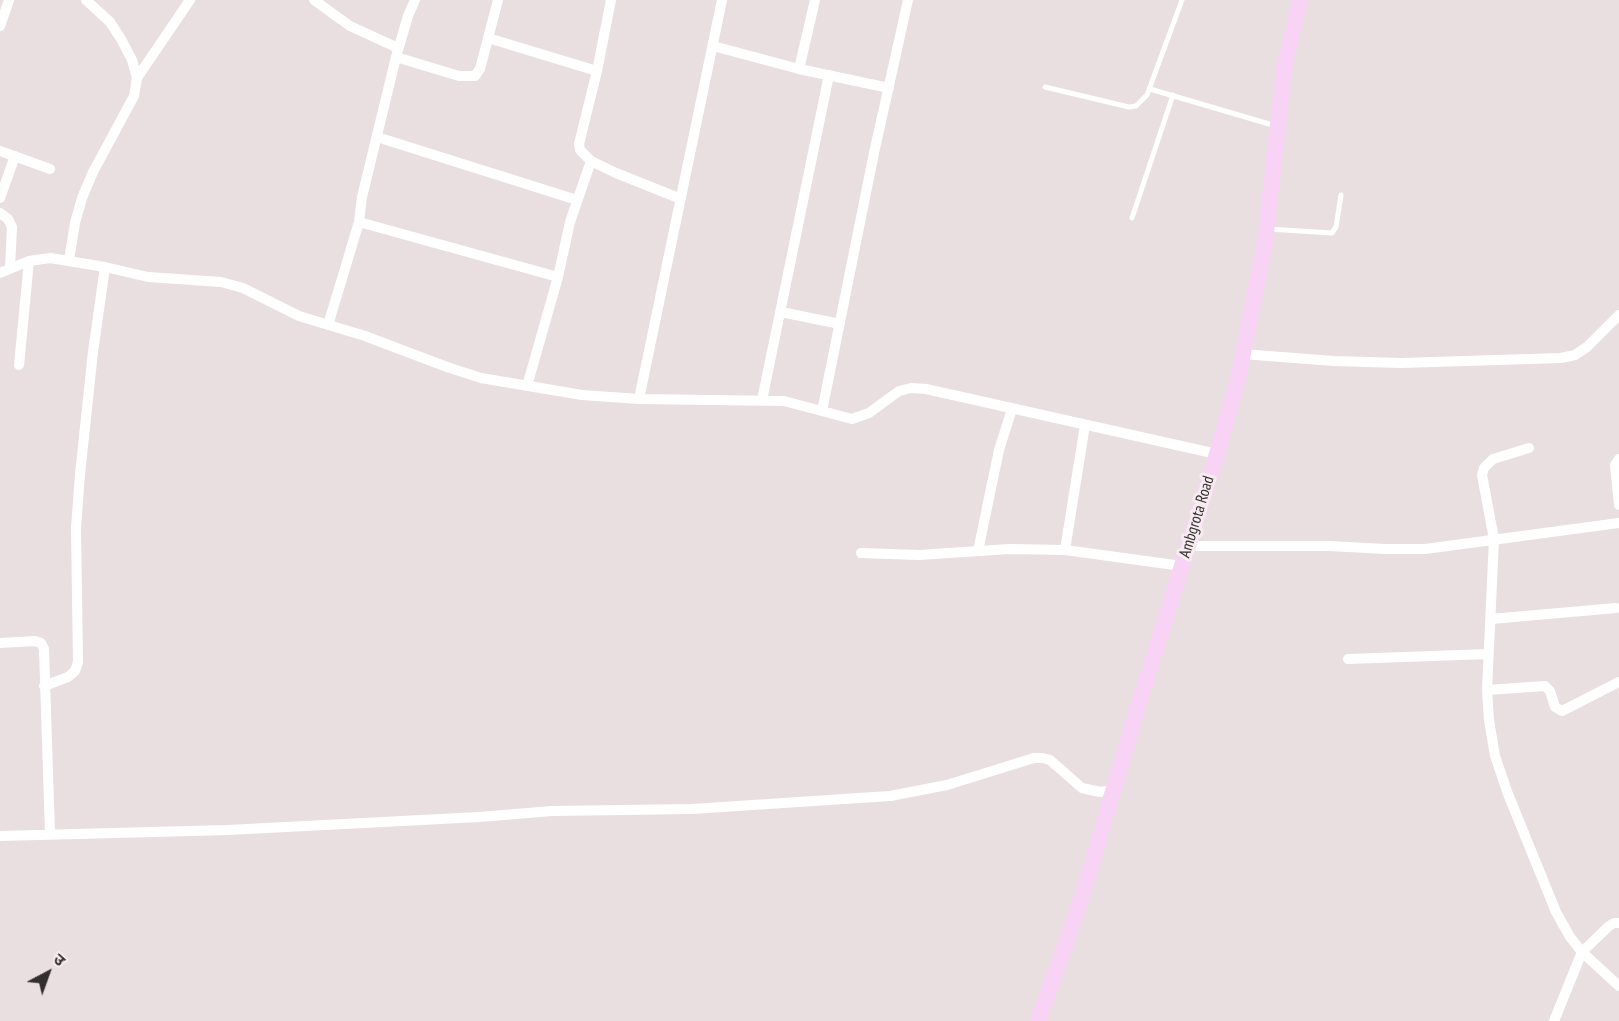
<!DOCTYPE html>
<meta charset="utf-8">
<style>
body{margin:0}
#map{position:relative;width:1619px;height:1021px;overflow:hidden;background:#e9dfe1;font-family:"PT Sans Narrow","Noto Sans Devanagari",sans-serif}
canvas{display:block}
.north{position:absolute;left:18px;top:943px;width:60px;height:60px;-webkit-text-stroke:4px #f6ecef;paint-order:stroke;rotate:41deg;font-size:16px;font-weight:700;line-height:24px;text-align:center;color:#332f30}
.north::after{content:'';display:block;margin:auto;width:21px;height:27px;background:#332f30;clip-path:polygon(50% 0,100% 100%,50% 72%,0 100%)}
</style>
<div id="map">
<canvas width="1619" height="1021"></canvas>
<div class="north">उ</div>
</div>
<script>
const context = document.querySelector('canvas').getContext('2d');
context.lineJoin = 'round';
const toPath = rows => new Path2D(rows.map(r => 'M' + r).join(''));
function trace(path, color, width, dash) { context.strokeStyle = color; context.lineWidth = width; context.lineCap = dash ? 'butt' : 'round'; context.setLineDash(dash || []); context.stroke(path); }
function label(font, color, halo, rows, align = 'center') {
  context.font = font + ' "PT Sans Narrow",sans-serif'; context.lineWidth = 6; context.setLineDash([]); context.textBaseline = 'middle'; context.strokeStyle = halo; context.fillStyle = color; for (const [text, x, y, turn = 0] of rows) {
    context.save(); context.translate(x, y); context.rotate((+turn || 0) * Math.PI / 180); context.textAlign = isNaN(turn) ? turn : align; if (halo) context.strokeText(text, 0, 0); context.fillText(text, 0, 0); context.restore();
  }
}
trace(toPath([
 [1045,87,1129,107,1136,106,1147,95,1182,0],
 [1150,89,1276,126],
 [1132,218,1173,95],
 [1268,229,1332,233,1336,227,1341,195]
]), '#fff', 5);
trace(toPath([
 [314,0,350,26,398,48],
 [611,0,597,71,579,144,580,150,591,161,616,173,681,199],
 [0,26,9,0],
 [488,38,597,71],
 [713,46,799,69,889,88],
 [396,57,459,76,475,76,480,69,498,0],
 [799,69,815,0],
 [137,78,190,0],
 [377,137,577,200],
 [0,151,50,169],
 [0,198,15,156],
 [0,213,8,219,12,227,10,268],
 [359,222,558,277],
 [69,260,75,223,82,198,93,172,134,96,137,78,132,60,121,39,110,22,86,0],
 [0,273,29,261,50,258,105,267,148,277,221,282,243,288,299,316,365,336,447,367,481,378,582,395,639,399,784,401,852,419,869,413,899,391,911,388,926,389,1217,454],
 [781,312,840,324],
 [328,325,359,222,362,197,396,57,408,16,415,0],
 [1242,354,1334,361,1401,363,1561,358,1575,355,1587,347,1619,315],
 [19,365,29,261],
 [527,386,558,277,570,222,591,161],
 [639,399,722,0],
 [762,400,829,75],
 [822,411,874,153,908,0],
 [1529,448,1493,459,1484,468,1482,475,1494,539,1487,690,1489,720,1495,756,1508,794,1556,912,1570,937,1582,952,1619,986],
 [1619,459,1615,465,1619,505],
 [1188,546,1330,546,1385,549,1425,549,1619,523],
 [1065,550,1085,425],
 [978,551,999,450,1012,409],
 [861,553,919,555,1009,549,1065,550,1182,566],
 [1491,619,1616,608],
 [0,643,35,641,41,643,44,649,50,834],
 [1348,659,1488,654],
 [44,686,68,677,75,671,78,662,76,528,80,474,93,352,105,267],
 [1487,690,1545,686,1550,691,1555,707,1562,711,1619,682],
 [0,836,228,830,479,817,552,811,692,809,890,796,947,785,1034,758,1043,758,1050,760,1082,788,1100,792,1114,790],
 [1554,1021,1582,952,1609,926,1614,923,1619,923]
]), '#fff', 10);
trace(toPath([
 [1038,1021,1082,897,1138,706,1217,454,1238,378,1265,242,1284,68,1300,0]
]), '#f9d3f5', 16);
label('16px', '#332f30', '#f6ecef', [
 ["Ambgrota Road",1197,517,-73]
]);
</script>
